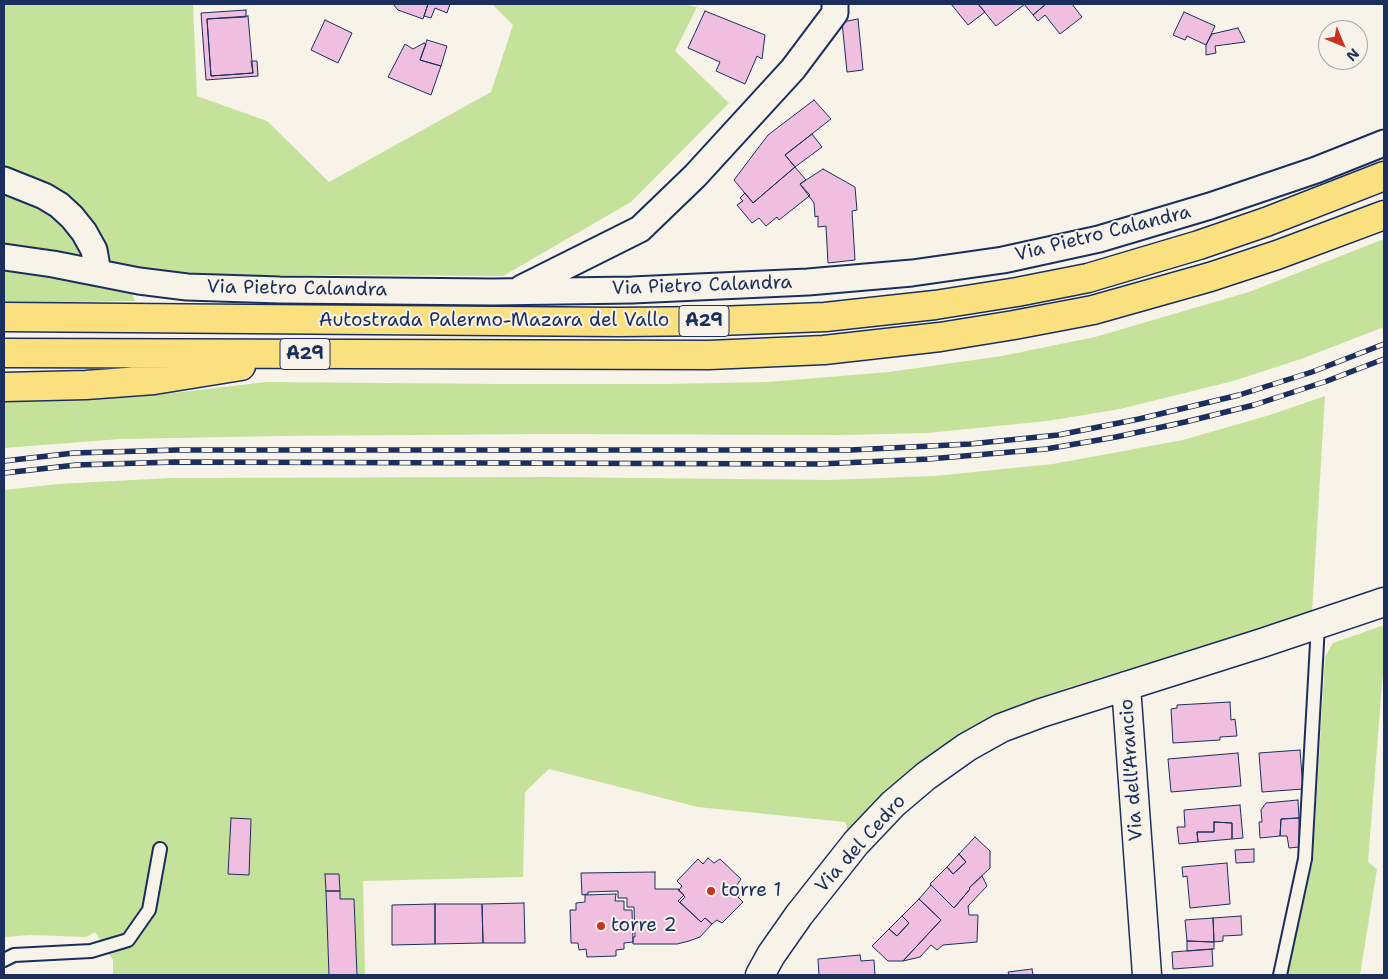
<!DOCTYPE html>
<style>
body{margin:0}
#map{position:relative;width:1388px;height:979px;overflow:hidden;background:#f7f3e8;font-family:"Shantell Sans",sans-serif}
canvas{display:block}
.frame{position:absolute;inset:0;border:5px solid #1b2f5e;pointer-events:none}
.north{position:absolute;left:1318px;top:20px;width:50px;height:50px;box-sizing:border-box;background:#f7f3e8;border:1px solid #9fa5b1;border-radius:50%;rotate:135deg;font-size:14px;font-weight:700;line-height:20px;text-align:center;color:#1b2f5e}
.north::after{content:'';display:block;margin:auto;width:18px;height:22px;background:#c8321e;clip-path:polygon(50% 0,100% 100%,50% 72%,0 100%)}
</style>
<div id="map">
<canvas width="1388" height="979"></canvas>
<div class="frame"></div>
<div class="north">N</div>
</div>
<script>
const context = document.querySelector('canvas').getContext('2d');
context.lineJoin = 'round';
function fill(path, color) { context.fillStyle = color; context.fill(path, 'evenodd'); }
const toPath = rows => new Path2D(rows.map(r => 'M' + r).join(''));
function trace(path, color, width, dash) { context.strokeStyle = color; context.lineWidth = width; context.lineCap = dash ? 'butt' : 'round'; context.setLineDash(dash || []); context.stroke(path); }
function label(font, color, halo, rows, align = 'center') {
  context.font = font + ' "Shantell Sans",sans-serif'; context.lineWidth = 4; context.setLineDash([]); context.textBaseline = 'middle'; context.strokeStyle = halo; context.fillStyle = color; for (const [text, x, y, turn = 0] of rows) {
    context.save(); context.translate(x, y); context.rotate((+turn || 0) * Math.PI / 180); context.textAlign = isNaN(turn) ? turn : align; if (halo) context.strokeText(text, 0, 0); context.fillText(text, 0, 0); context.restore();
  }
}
fill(toPath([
 [4,4,193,4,197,96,267,121,329,182,491,92,513,25,492,4,679,4,697,7,675,51,729,103,631,202,503,276,358,275,173,276,52,250,4,243],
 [1384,239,1384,327,1301,359,1233,381,1120,409,1047,421,927,433,842,435,546,434,281,436,120,439,4,448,4,402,156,395,266,382,497,384,669,384,768,382,889,372,1002,356,1095,337,1249,292],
 [4,268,85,281,132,293,135,301,4,303],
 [1325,396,1312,612,1070,687,1020,704,979,723,942,746,906,773,879,798,848,831,845,822,698,807,549,769,525,792,523,877,363,881,365,975,113,975,113,960,95,932,86,937,30,935,4,937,4,490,58,484,171,478,549,477,829,480,935,476,1053,464,1183,440,1270,415],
 [1384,625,1384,659,1368,862,1377,869,1360,975,1287,975,1313,861,1325,657,1333,643]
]), '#c4e299');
const building = toPath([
 [393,4,428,4,423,19,398,10,393,4],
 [428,4,450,4,447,13,435,8,431,18,424,16,428,4],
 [951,4,978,4,985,12,968,25,951,4],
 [978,4,1025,4,996,26,978,4],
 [1024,4,1046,4,1033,15,1024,4],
 [1046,4,1072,4,1082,17,1060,34,1045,15,1038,21,1033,15,1046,4],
 [246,10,246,17,207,19,211,76,253,73,251,61,257,61,258,76,206,80,201,13,246,10],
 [705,11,765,35,762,59,757,56,745,84,716,71,720,62,688,48,705,11],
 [1184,12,1215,26,1206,45,1187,36,1185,40,1173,35,1184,12],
 [248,16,253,73,211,76,207,19,248,16],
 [858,19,863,70,847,72,842,22,858,19],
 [325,20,352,33,338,63,311,50,325,20],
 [1238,28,1245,42,1215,46,1216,53,1206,55,1206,45,1212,34,1238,28],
 [427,40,447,46,441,66,420,60,427,40],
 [424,43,426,44,420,60,441,66,431,95,388,77,405,44,413,49,424,43],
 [814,100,831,119,785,155,795,167,753,203,734,180,768,135,814,100],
 [812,134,822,147,795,167,785,155,812,134],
 [795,167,806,180,800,184,810,195,808,197,779,220,777,217,766,226,759,218,752,223,737,205,743,201,740,198,745,193,753,203,795,167],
 [823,169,855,187,857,210,852,211,855,260,828,263,826,226,818,227,818,216,815,217,814,203,800,184,823,169],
 [1230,702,1231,720,1235,719,1237,736,1220,737,1220,740,1173,743,1171,709,1177,708,1177,705,1230,702],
 [1300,750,1303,789,1262,792,1259,753,1300,750],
 [1238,753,1241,786,1171,792,1168,759,1238,753],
 [1298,800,1299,818,1281,819,1280,836,1260,838,1259,822,1262,822,1261,810,1266,803,1298,800],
 [1240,805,1243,838,1232,839,1232,823,1214,822,1214,832,1197,832,1198,842,1179,844,1177,827,1185,827,1184,810,1240,805],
 [231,818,251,819,249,875,228,874,231,818],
 [1299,818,1299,847,1289,848,1287,836,1280,836,1281,819,1299,818],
 [1214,822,1232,823,1232,839,1198,842,1197,832,1214,832,1214,822],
 [975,837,990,851,990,868,969,888,970,889,954,908,930,884,947,867,953,874,966,862,959,854,975,837],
 [1254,849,1254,862,1236,863,1235,850,1254,849],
 [959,854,966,862,953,874,947,867,959,854],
 [708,858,714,863,720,859,741,879,737,885,743,891,738,897,743,902,722,923,717,920,712,924,705,918,701,922,680,902,685,897,679,890,682,886,677,881,698,859,703,864,708,858],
 [1227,863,1230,904,1190,908,1187,876,1183,877,1182,867,1227,863],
 [655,872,655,889,679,889,678,890,684,895,678,901,701,922,705,918,712,924,700,937,689,941,677,944,633,944,633,937,635,937,634,907,627,907,627,898,618,898,618,891,588,892,588,894,582,895,581,873,655,872],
 [325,874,339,874,340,891,326,891,325,874],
 [982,876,987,886,968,906,969,915,978,915,977,942,943,945,937,950,931,945,920,957,903,961,941,920,919,899,931,885,954,908,970,889,969,888,982,876],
 [326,891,340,891,340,899,354,899,357,975,329,975,326,891],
 [616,894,615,901,624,901,624,910,632,910,633,942,624,943,624,949,616,950,616,956,587,957,586,949,579,950,578,943,571,943,570,910,576,910,576,903,585,902,585,895,616,894],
 [919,899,941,920,903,961,888,961,872,946,889,929,897,936,909,923,902,916,919,899],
 [524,903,525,943,483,943,482,904,524,903],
 [435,904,482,904,483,943,435,944,435,904],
 [435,904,435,944,392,945,392,905,435,904],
 [902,916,909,923,897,936,889,929,902,916],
 [1241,916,1242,935,1223,936,1223,941,1214,942,1213,918,1241,916],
 [1213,918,1214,942,1187,941,1185,920,1213,918],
 [1187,941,1214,942,1214,949,1187,951,1187,941],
 [1212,949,1213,966,1173,969,1172,952,1212,949],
 [860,955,861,961,874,960,875,975,819,975,818,959,860,955],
 [1032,969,1033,975,1009,975,1008,972,1032,969]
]);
fill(building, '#f0bede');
trace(building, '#1b2f5e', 1);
const lane = toPath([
 [4,960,14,955,91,951,128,940,149,910,160,849],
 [1280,975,1305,859,1318,625]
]);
const street = toPath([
 [4,180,44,196,59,205,72,217,84,232,94,250,98,273],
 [4,257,53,264,139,281,187,287,280,290,493,292,632,290,808,282,912,273,1003,260,1099,239,1210,206,1316,170,1384,143],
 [522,288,640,229,695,176,793,69,835,13,835,4]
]);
const secondary = toPath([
 [1126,686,1147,975],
 [760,975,771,955,799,915,856,843,893,804,926,776,967,747,1001,728,1041,713,1262,643,1384,602]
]);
const highway = toPath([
 [4,317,618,322,718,321,825,317,935,305,1017,292,1088,278,1199,245,1266,222,1384,176],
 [4,353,709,355,824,350,940,337,1014,325,1093,310,1210,277,1277,255,1384,215],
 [4,387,86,385,154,380,241,366]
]);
trace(lane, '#1b2f5e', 16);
trace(street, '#1b2f5e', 29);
trace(secondary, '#1b2f5e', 31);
trace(highway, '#1b2f5e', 31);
trace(lane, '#f7f3e8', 12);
trace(street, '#f7f3e8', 25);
trace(secondary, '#f7f3e8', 28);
trace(highway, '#fbe080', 28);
const rail = toPath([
 [4,461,74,453,177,450,851,450,970,444,1058,435,1139,419,1239,395,1312,372,1384,344],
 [4,473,76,465,175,462,820,464,929,459,1046,449,1116,437,1185,422,1254,405,1327,381,1384,359]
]);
trace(rail, '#1b2f5e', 5.5);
trace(rail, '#f7f3e8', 4, [11]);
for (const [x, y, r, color] of [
 [711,891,5,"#c8321e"],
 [601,926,5,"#c8321e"]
]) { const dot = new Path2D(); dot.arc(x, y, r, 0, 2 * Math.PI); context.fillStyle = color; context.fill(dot); trace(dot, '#f7f3e8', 2); }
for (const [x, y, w] of [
 [704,321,50],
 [305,354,50]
]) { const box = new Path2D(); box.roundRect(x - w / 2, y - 15.5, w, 31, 4); context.fillStyle = '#f7f3e8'; context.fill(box); trace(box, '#1b2f5e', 1); }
label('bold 18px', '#1b2f5e', null, [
 ["A29",704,321],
 ["A29",305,354]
]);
label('19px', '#1b2f5e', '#f7f3e8', [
 ["Via Pietro Calandra",1103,234,-14],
 ["Via Pietro Calandra",702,286,-2],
 ["Via Pietro Calandra",297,289,1],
 ["Autostrada Palermo-Mazara del Vallo",494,321],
 ["Via dell'Arancio",1132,770,-94],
 ["Via del Cedro",861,844,-48]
]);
label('19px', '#1b2f5e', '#f7f3e8', [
 ["torre 1",721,891],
 ["torre 2",611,926]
], 'left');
</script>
